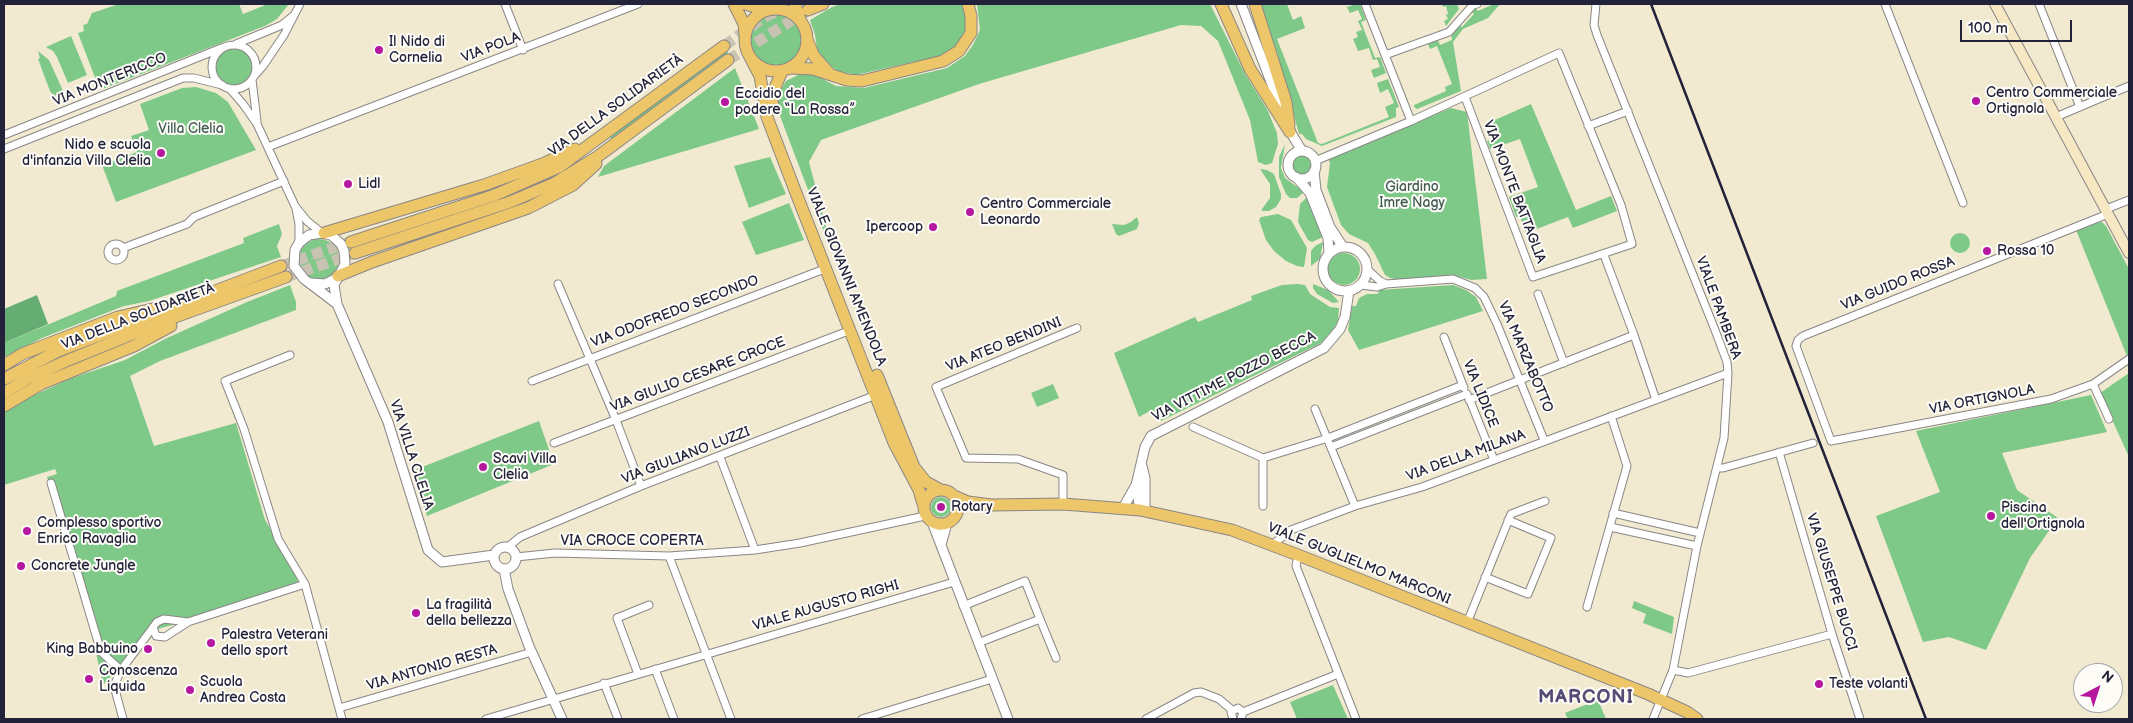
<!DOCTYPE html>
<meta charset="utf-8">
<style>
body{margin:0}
#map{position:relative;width:2133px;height:723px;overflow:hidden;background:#f1ead1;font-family:"Balsamiq Sans",sans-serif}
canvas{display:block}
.frame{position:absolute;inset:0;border:5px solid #22223b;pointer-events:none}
.north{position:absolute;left:2073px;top:663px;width:50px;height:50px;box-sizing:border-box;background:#fdfcf7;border:1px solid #a5a5ac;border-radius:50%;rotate:40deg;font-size:14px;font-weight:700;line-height:20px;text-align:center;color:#22223b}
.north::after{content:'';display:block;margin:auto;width:18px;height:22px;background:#b5179e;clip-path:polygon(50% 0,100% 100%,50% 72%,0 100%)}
.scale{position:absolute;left:1960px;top:20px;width:112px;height:22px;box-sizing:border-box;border:2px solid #22223b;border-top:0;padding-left:6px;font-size:15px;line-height:18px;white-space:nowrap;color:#22223b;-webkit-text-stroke:4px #fdfcf7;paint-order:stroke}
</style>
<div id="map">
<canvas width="2133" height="723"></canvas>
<div class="frame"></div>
<div class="north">N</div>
<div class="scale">100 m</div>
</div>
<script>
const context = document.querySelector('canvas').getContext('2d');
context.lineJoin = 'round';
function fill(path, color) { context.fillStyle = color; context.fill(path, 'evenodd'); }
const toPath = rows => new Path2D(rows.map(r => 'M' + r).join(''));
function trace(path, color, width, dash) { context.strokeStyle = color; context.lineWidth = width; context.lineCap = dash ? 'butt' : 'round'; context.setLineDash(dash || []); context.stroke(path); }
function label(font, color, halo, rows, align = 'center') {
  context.font = font + ' "Balsamiq Sans",sans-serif'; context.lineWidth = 4; context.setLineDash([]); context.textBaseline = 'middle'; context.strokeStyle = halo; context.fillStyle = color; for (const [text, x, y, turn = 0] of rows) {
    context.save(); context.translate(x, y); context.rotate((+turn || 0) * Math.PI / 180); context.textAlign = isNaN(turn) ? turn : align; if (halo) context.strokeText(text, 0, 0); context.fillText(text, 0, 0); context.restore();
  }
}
fill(toPath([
 [119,4,239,4,243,14,268,4,289,4,277,19,265,26,105,88,101,87,94,75,78,33,84,31,83,25,87,24,92,13],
 [841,4,962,4,967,27,964,36,957,46,944,55,856,75,838,71,818,57,815,35,810,20,832,7],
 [977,4,1210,4,1245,74,1267,109,1277,133,1278,144,1272,163,1266,165,1258,162,1250,120,1218,41,1201,26,1181,25,979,84,821,140,809,162,827,230,824,232,777,108,779,93,786,81,802,73,815,75,836,86,864,88,947,68,965,56,973,45,980,30],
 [1260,4,1287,4,1293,20,1301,16,1305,28,1277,39,1318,143,1322,144,1389,117,1385,107,1394,103,1388,89,1380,93,1377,83,1388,79,1399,107,1396,108,1396,117,1322,146,1306,139,1302,134,1299,134,1277,52],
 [1356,4,1360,4,1366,20,1361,22,1375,58,1380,57,1386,73,1374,78,1371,70,1380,67,1377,59,1373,60,1369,48,1358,51,1353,39,1358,37,1356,32,1362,30,1358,21,1362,19,1358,10,1350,13,1347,7],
 [1442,4,1457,4,1459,9,1446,26,1444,21,1448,19,1446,15,1448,14,1446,6,1443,7],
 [1494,4,1500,4,1488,18,1463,29,1453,42,1461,91,1417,109,1414,107,1414,105,1446,91,1445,87,1452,84,1437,46,1430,49,1428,44,1438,40,1440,45,1452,40,1451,34,1459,25,1462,27,1474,14,1471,11,1473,9,1476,8,1478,11],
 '751 40a25 25 0 1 1 50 0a25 25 0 1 1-50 0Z',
 [71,36,87,75,68,83,57,57,53,51,46,47],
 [726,48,729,56,612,141,610,137],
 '216 67a18 18 0 1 1 36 0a18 18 0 1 1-36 0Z',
 [38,51,49,60,64,93,54,96,50,91,38,59,40,58],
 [735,68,759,129,598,177,604,166],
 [196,87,216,93,228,102,256,150,116,202,102,165,137,152,131,136,149,130,140,104,182,88],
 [1531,104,1576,210,1611,196,1617,211,1573,228,1568,217,1526,233,1520,217,1516,217,1509,197,1538,187,1520,139,1490,149,1487,141,1494,138,1488,123],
 [1451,108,1467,112,1487,279,1471,280,1461,277,1400,280,1390,278,1385,275,1375,254,1368,243,1349,234,1341,225,1327,187,1330,163,1328,158],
 [1285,144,1281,168,1285,178,1304,192,1297,198,1290,198,1286,194,1279,177,1279,157],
 '1292 165a10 10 0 1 1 20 0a10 10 0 1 1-20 0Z',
 [770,157,786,194,749,208,734,166],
 [1260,169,1267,170,1274,174,1281,194,1281,199,1276,207,1269,211,1262,211,1262,209,1270,198,1270,184],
 [1308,196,1323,237,1312,242,1308,240,1298,222,1300,204],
 [789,203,804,240,756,255,742,222],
 [1278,214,1291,220,1307,248,1304,267,1297,266,1286,261,1274,251,1266,240,1259,220,1261,217],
 [1137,217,1139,223,1137,229,1119,236,1116,234,1112,224,1124,225,1131,222],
 [2102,222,2106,226,2129,269,2129,354,2127,356,2076,230,2092,223],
 [279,224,282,234,277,246,281,257,149,301,124,306,42,338,4,357,4,343,116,296,117,291,244,243,243,238],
 '1950 243a10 10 0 1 1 20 0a10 10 0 1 1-20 0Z',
 '299 259a20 20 0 1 1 40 0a20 20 0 1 1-40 0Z',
 [1323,242,1320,259,1311,266,1311,251,1315,246],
 '1328 269a16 16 0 1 1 32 0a16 16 0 1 1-32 0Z',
 [1297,284,1305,285,1310,294,1330,307,1339,308,1338,321,1331,333,1321,343,1161,421,1156,413,1148,412,1139,417,1114,353,1195,317,1198,322,1252,300,1251,296,1282,285],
 [1313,284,1328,290,1339,302,1333,303,1317,294,1313,288],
 [290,285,296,302,296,310,160,361,130,376,154,446,236,423,265,520,296,570,298,585,224,612,153,630,103,685,86,607,47,477,57,474,55,469,4,485,4,412,23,400,72,378,125,360,167,338,247,302],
 [1453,285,1466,290,1476,297,1483,311,1359,350,1348,330,1352,306,1356,306,1359,298,1367,294,1378,294,1379,290],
 [2129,373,2129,457,2100,393],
 [1053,384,1059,398,1037,407,1031,393],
 [2091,395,2107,432,2002,453,2017,490,2058,518,2030,558,1986,650,1949,637,1923,642,1876,516,1940,492,1916,431],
 [539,421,554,464,427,516,412,471],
 '931 507a10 10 0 1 1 20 0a10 10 0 1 1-20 0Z',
 [1634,601,1674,617,1672,634,1643,623,1646,614,1632,608],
 [1333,685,1348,719,1297,719,1290,702],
 [1598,700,1606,719,1568,719,1565,713]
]), '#7ec988');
fill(toPath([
 [37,295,48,324,4,343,4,309]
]), '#66ad74');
trace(toPath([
 [724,46,763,18,791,4],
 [728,60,807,11],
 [281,266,350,242],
 [286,277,353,254]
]), '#c8c2b3', 11, [11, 5.5]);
const minor = toPath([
 [505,4,523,50],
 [1365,4,1411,121],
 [1596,4,1594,25,1597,35,1715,330,1727,362,1728,373,1724,438,1697,546,1673,670,1653,719],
 [1885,4,1963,203],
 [2039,4,2080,107],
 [236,44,282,25,293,16],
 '212 67a22 22 0 1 1 44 0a22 22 0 1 1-44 0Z',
 [1385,55,1449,32,1473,5,1477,4],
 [256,74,263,66,284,35,300,4],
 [252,80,257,121],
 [230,89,243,104,257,124,295,206,307,221,322,233],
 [2056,117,2129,86],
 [1588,126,1628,111],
 [4,135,224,47],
 [268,147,638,4],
 [4,149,183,78,194,78,222,85],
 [1315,161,1411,121,1559,53,1621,205,1632,244,1533,277,1465,97],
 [296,209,299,224,299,243],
 [2106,209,2129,200],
 [2108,214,1803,336,1798,340,1796,346,1831,441,2051,399,2093,384,2129,359],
 '108 252a8 8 0 1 1 16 0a8 8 0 1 1-16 0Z',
 [123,248,187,224,194,217,284,181],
 [1604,255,1634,335,1656,400],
 [1367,269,1380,281,1386,284],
 [558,284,616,420,641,486],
 [1361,285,1377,287,1386,284,1453,279,1475,288,1484,297,1497,324,1544,440],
 [1538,294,1564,363],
 [1444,337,1464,388],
 [290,355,225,381,244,429,278,539,305,584,342,719],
 [532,381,827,268],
 [2093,384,2109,419],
 [1469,398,1494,460],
 [1469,400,1634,335],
 [1315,409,1355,506],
 [1193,427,1263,458,1328,438,1463,385],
 [554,443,851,330],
 [1331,447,1467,394],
 [1779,452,1832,634,1860,719],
 [720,457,755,550],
 [1717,468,1723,468,1813,443],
 [51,483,101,652,121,670],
 [1063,504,1063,475,1018,459,966,458,936,387,1077,328],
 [1263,506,1263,458],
 [1613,513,1700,533],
 [1610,527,1697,546],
 [1272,545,1291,530,1355,506,1422,487,1728,373],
 [508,547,520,537,641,486,876,395],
 [1298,555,1296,566,1356,719],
 [669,556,731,719],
 [516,557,555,553,669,556,755,550,800,543,925,516],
 [1485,577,1528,594,1551,538,1508,520],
 [963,606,1025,581,1040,619,978,643],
 [1587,607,1627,466,1611,416],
 [1040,619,1056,658],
 [1467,623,1511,514,1545,501],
 [153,627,156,636,165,637,188,622,305,584],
 [655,669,674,719],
 [1673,670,1688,673,1832,634],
 [638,674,617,618,649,605],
 [604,683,618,719],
 [339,708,532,652],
 [1243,712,1338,674],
 [123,719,114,686,121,670,157,622,164,619,188,622],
 [486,719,954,582],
 [862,719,992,679],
 [1146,719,1194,693,1201,692,1219,699,1232,710],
 [1233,719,1231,712,1238,708,1243,712,1241,719]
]);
const tertiary = toPath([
 [1241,4,1284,116],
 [1288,128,1302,151],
 '1288 165a14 14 0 1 1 28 0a14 14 0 1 1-28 0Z',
 [1314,171,1316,190,1330,227,1343,247],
 [1296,177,1310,193,1328,238,1329,253],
 '1323 269a22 22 0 1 1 44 0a22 22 0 1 1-44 0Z',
 [311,283,325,284,337,278],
 [337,304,304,279,294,266,295,250,299,243,309,235,322,233,331,235,341,244,344,251,345,264,334,285,337,304,388,422,428,550,442,562,494,555],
 [1142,466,1145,478,1145,510],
 [1123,508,1136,485],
 [1140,510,1136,485,1145,447,1151,436,1324,348,1340,329,1345,317,1349,291],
 [932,522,1008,719],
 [941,545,947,523],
 '494 558a11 11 0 1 1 22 0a11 11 0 1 1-22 0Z',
 [504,569,508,589,529,646,562,719]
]);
const secondary = toPath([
 [1995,4,2129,253]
]);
const primary = toPath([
 [734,4,744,24,745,35],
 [745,4,766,10],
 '745 40a31 31 0 1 1 62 0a31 31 0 1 1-62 0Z',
 [751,59,760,76,767,117,796,193,894,443,919,490,923,504],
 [773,109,772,95,782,71],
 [877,375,914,467,926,482,939,489],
 '924 507a17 17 0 1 1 34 0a17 17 0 1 1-34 0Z',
 [954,496,968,502,992,505,1063,504,1140,510,1232,530,1298,555,1648,694,1687,712,1697,719]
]);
const trunk = toPath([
 [795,4,800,19],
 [1221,4,1250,69,1290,132],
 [1255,4,1286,102,1289,125],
 [770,9,776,4],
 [808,10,823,4],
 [807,40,814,56,829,73],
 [790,68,813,69,847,80,862,81,943,61,959,51,971,33,971,16,968,4],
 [324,233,484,185,545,163,575,149],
 [351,242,495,195,559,167,724,46],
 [355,253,510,202,555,183,597,157,728,60],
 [338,276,372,262,528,208,573,185,596,164],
 [4,365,22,354,118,317,157,308],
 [4,379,58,351,281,266],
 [4,393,27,379,66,361,175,317,286,277],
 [4,406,41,384,134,346,171,326]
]);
trace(minor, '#8a8686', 9);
trace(tertiary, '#8a8686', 11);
trace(secondary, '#8a8686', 12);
trace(primary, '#8a8686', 13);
trace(trunk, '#8a8686', 13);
trace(minor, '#fff', 7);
trace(tertiary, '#fff', 9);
trace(secondary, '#f7e8c3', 10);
trace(primary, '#ecc669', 11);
trace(trunk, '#ecc669', 11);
trace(toPath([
 [1651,4,1926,719]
]), '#22223b', 2.5);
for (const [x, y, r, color] of [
 [379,50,5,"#b5179e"],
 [1976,101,5,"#b5179e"],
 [725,102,5,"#b5179e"],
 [161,153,5,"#b5179e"],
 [348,184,5,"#b5179e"],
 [970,212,5,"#b5179e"],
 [933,227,5,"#b5179e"],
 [1987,251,5,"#b5179e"],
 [483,467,5,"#b5179e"],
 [941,507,5,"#b5179e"],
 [1991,516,5,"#b5179e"],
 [27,531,5,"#b5179e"],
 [21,566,5,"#b5179e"],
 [416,613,5,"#b5179e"],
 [211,643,5,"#b5179e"],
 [148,649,5,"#b5179e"],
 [89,679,5,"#b5179e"],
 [1819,684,5,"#b5179e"],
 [190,690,5,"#b5179e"]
]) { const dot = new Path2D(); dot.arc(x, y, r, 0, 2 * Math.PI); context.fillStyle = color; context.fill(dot); trace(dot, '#fdfcf7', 2); }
label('14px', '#22223b', '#fdfcf7', [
 ["Il Nido di",389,42],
 ["Cornelia",389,58],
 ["Centro Commerciale",1986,93],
 ["Ortignola",1986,109],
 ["Eccidio del",735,94],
 ["podere “La Rossa”",735,110],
 ["Nido e scuola",151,145,"right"],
 ["d'infanzia Villa Clelia",151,161,"right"],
 ["Lidl",358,184],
 ["Centro Commerciale",980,204],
 ["Leonardo",980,220],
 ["Ipercoop",923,227,"right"],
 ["Rossa 10",1997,251],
 ["Scavi Villa",493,459],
 ["Clelia",493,475],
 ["Rotary",951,507],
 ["Piscina",2001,508],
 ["dell'Ortignola",2001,524],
 ["Complesso sportivo",37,523],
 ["Enrico Ravaglia",37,539],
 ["Concrete Jungle",31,566],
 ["La fragilità",426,605],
 ["della bellezza",426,621],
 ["Palestra Veterani",221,635],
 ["dello sport",221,651],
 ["King Babbuino",138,649,"right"],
 ["Conoscenza",99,671],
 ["Liquida",99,687],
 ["Scuola",200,682],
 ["Andrea Costa",200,698],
 ["Teste volanti",1829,684]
], 'left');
label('14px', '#22223b', '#fdfcf7', [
 ["VIA POLA",491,48,-21],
 ["VIA MONTERICCO",110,80,-22],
 ["VIA DELLA SOLIDARIETÀ",616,106,-36],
 ["VIA MONTE BATTAGLIA",1514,192,69],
 ["VIALE GIOVANNI AMENDOLA",846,277,68],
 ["VIA GUIDO ROSSA",1898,284,-22],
 ["VIALE PAMBERA",1718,308,70],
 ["VIA ODOFREDO SECONDO",675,312,-21],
 ["VIA DELLA SOLIDARIETÀ",138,317,-21],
 ["VIA ATEO BENDINI",1004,345,-22],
 ["VIA MARZABOTTO",1525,357,67],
 ["VIA GIULIO CESARE CROCE",698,375,-21],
 ["VIA VITTIME POZZO BECCA",1234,377,-27],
 ["VIA LIDICE",1480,394,68],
 ["VIA ORTIGNOLA",1982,400,-11],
 ["VIA VILLA CLELIA",411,455,72],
 ["VIA GIULIANO LUZZI",686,456,-21],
 ["VIA DELLA MILANA",1466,456,-20],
 ["VIA CROCE COPERTA",632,541],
 ["VIALE GUGLIELMO MARCONI",1359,564,22],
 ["VIA GIUSEPPE BUCCI",1831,582,73],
 ["VIALE AUGUSTO RIGHI",826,606,-16],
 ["VIA ANTONIO RESTA",432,668,-16]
]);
label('14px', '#425c56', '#fdfcf7', [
 ["Villa Clelia",191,129],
 ["Giardino",1412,187],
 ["Imre Nagy",1412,203]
]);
context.letterSpacing = '1px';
label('bold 19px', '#554c75', '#fdfcf7', [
 ["MARCONI",1586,698]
]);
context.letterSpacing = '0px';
</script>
